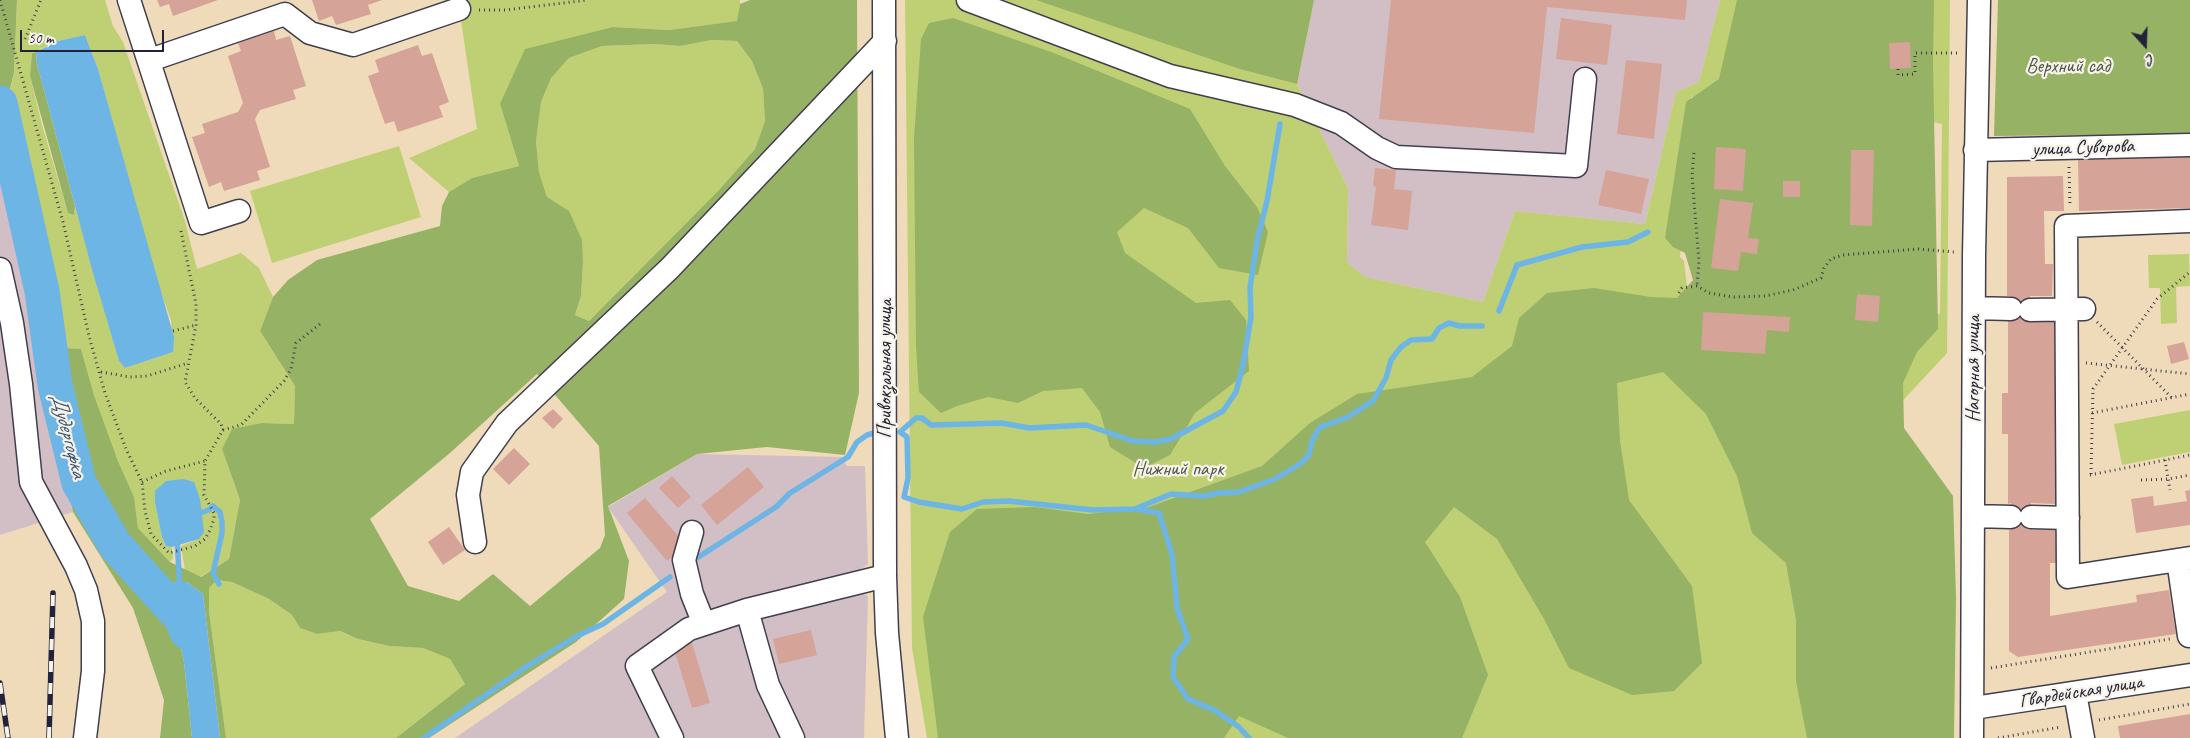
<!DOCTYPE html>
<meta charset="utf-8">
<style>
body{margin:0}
#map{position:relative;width:2190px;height:738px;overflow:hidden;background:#efdbba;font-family:Caveat,sans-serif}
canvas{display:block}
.north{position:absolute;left:2120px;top:20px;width:50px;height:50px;-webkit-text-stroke:4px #f7f3e8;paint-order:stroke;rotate:160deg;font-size:14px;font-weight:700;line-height:20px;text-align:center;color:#22223b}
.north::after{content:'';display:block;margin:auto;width:18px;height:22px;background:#22223b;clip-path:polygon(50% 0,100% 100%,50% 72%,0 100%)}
.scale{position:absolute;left:20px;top:30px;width:144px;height:22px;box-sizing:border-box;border:2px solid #22223b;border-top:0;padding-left:6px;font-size:15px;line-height:18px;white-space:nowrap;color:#22223b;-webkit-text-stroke:4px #f7f3e8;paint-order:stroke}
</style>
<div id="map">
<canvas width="2190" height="738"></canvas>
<div class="north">С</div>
<div class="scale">50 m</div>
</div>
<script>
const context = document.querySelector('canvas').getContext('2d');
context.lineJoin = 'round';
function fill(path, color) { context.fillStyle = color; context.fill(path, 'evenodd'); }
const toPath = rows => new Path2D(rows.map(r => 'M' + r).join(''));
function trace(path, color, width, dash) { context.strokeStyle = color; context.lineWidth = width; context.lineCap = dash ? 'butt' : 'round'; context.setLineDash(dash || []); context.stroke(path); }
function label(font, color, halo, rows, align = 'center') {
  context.font = font + ' Caveat,sans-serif'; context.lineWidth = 4.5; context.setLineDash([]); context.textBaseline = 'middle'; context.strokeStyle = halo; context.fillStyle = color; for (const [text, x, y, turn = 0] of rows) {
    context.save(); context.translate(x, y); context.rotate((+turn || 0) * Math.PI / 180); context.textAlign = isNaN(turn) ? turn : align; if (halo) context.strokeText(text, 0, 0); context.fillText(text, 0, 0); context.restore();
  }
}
fill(toPath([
 [1314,0,1720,0,1699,82,1676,92,1645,224,1515,211,1483,302,1365,277,1347,262,1348,188,1297,84],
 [0,143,8,176,73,512,0,535],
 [697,454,842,457,847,466,865,466,868,564,856,573,857,591,868,596,864,738,455,738,667,592,608,507]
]), '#d2bec5');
fill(toPath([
 [17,0,105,0,113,26,123,42,185,221,197,269,241,253,259,268,273,297,260,331,295,386,294,424,262,423,222,449,240,500,229,559,200,577,185,570,181,546,199,539,156,491,155,503,162,537,166,546,172,547,173,558,170,562,138,528,134,497,118,461,94,395,81,349,65,348,56,321,54,293,33,190,23,167,10,91,14,72],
 [85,35,98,69,156,279,171,320,173,352,125,368,119,361,75,206,74,215,68,213,42,125,30,76,32,53,58,41],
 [458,0,740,0,740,4,738,21,669,30,613,27,500,104,519,166,472,178,449,192,409,158,477,129],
 [905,0,1314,0,1297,84,1348,188,1347,262,1365,277,1483,302,1515,211,1645,224,1676,92,1699,82,1720,0,1950,0,1947,353,1896,408,1934,738,927,738,912,648],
 [1716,96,1861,108,1942,124,1940,314,1815,325,1690,313,1684,261,1680,257,1688,172,1691,97],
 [712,40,737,41,752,61,763,89,765,121,755,149,719,190,589,321,575,315,581,296,583,263,547,197,539,172,536,142,541,102,551,77,569,58,602,46,655,44,680,46],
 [399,146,421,217,272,263,250,191],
 [2189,254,2190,286,2176,287,2177,323,2161,324,2160,288,2149,288,2148,255],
 [2190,410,2190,452,2122,465,2114,424],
 [217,580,232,582,269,599,292,615,300,628,317,634,339,631,358,639,389,646,423,648,450,659,465,684,396,738,226,738,209,611,209,588]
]), '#bed073');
fill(toPath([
 [0,0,17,0,14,72,6,106,0,112],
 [750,0,857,0,859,393,845,455,767,447,697,454,608,506,629,561,624,599,576,642,429,738,396,738,465,684,450,659,423,648,389,646,358,639,340,631,317,634,300,628,292,615,269,599,232,582,217,580,209,588,209,611,226,738,220,738,203,594,187,582,175,582,160,590,158,602,172,619,179,639,184,662,192,738,160,738,164,700,133,608,73,512,43,357,65,348,81,349,94,395,118,461,134,497,138,528,170,562,201,577,229,559,240,500,222,449,232,429,262,423,294,424,295,386,260,331,273,297,288,280,317,260,440,226,442,206,449,192,472,178,519,166,500,104,525,49,613,27,669,30,737,21,740,4],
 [712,40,737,41,752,61,763,89,765,121,755,149,719,190,589,321,575,315,581,296,583,263,582,240,569,211,547,197,539,172,536,142,541,102,551,78,569,58,602,46,655,44,680,46],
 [537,374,599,446,605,535,600,548,530,606,493,574,459,601,408,586,370,519,450,453],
 [1036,0,1314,0,1297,84,1240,69],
 [1737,0,1934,0,1933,62,1938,329,1917,352,1903,383,1904,428,1953,496,1956,598,1954,738,1807,738,1796,681,1796,620,1786,563,1752,533,1737,476,1706,414,1663,372,1617,383,1620,441,1629,500,1692,586,1702,663,1674,691,1632,695,1569,668,1544,619,1497,539,1454,507,1425,542,1460,597,1488,675,1462,738,1288,738,1239,716,1224,738,938,738,923,617,950,532,977,509,1035,507,1088,514,1149,507,1262,466,1310,423,1357,394,1472,377,1512,346,1519,318,1547,293,1594,288,1651,297,1677,298,1693,280,1685,253,1673,247,1665,238,1686,102,1719,79],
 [1998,0,2190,0,2190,134,1994,136],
 [953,18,1054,53,1190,109,1225,166,1257,207,1268,232,1258,275,1219,268,1188,228,1144,208,1117,232,1125,253,1196,303,1230,300,1246,320,1249,371,1195,413,1170,455,1144,468,1110,447,1100,412,1082,388,1043,391,1018,403,988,397,957,406,941,413,919,392,916,347,914,138,921,39,929,23],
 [36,52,37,64,75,206,74,215,68,213,30,76,32,53]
]), '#96b265');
fill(toPath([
 [85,35,98,69,174,337,173,352,125,368,119,361,93,273,37,64,36,52,58,41],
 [183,479,194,482,200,499,204,532,199,539,172,547,166,546,162,537,155,503,155,491,166,481],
 [175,582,187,582,203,594,220,738,192,738,184,662,179,639,172,619,158,602,160,590]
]), '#6db5e5');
trace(toPath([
 [1499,311,1517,265,1582,247,1628,242,1648,232],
 [1135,509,1171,494,1204,496,1219,493,1239,492,1275,479,1300,464,1309,455,1312,441,1320,427,1346,418,1373,401,1386,378,1391,360,1401,347,1411,340,1432,339,1439,328,1449,323,1460,326,1482,326],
 [200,513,209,510,213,506,220,512,222,522,222,533,213,573,219,584],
 [177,540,180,588],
 [697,558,776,507,790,493,848,457,857,442,867,435,874,433],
 [424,738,529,665,579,635,603,624,670,577],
 [1249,738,1239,727,1214,710,1188,699,1173,677,1174,657,1188,639,1177,608,1172,554,1159,513,1135,509,1093,510,1009,501,983,502,962,509,919,502,904,497,908,478,907,437,900,432,916,418,922,418,931,425,1002,423,1029,428,1086,425,1133,441,1155,442,1171,439,1223,411,1236,392,1243,365,1251,317,1250,288,1257,241,1267,201,1280,124]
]), '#6db5e5', 5.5);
trace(toPath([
 [0,103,42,291,55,385,79,483,115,545,182,619,187,632]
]), '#6db5e5', 35);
fill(toPath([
 [157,0,218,0,173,16,169,4,160,7],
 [312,0,382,0,368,5,371,14,336,25,332,16,319,21],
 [1391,0,1687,0,1685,20,1547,7,1534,133,1379,119],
 [1561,18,1612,25,1607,65,1556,59],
 [274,31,276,40,290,36,306,86,293,90,296,99,260,110,255,119,270,167,257,171,260,180,224,191,221,182,209,187,192,137,205,133,202,124,238,112,243,103,228,56,241,51,238,43],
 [1910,42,1911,68,1890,69,1889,43],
 [418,45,422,56,432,53,449,102,439,106,443,117,398,132,394,121,385,124,368,76,379,72,375,60],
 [1626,60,1662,64,1654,139,1617,134],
 [1716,147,1746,149,1743,191,1714,189],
 [1851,150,1874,150,1872,226,1850,225],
 [2190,157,2190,208,2079,211,2078,160],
 [1375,168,1396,170,1394,189,1412,191,1408,230,1371,225,1376,187,1373,186],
 [1606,170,1649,179,1641,214,1598,205],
 [2063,176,2064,211,2044,211,2045,264,2053,264,2052,296,2030,296,2030,321,2056,321,2056,504,2031,503,2031,530,2056,530,2056,563,2050,563,2050,616,2137,602,2136,595,2169,590,2176,634,2018,657,2009,651,2009,530,2011,530,2011,503,2008,504,2008,434,2002,434,2002,393,2008,393,2008,321,2011,321,2011,296,2007,296,2007,177],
 [1783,181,1800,181,1800,197,1783,197],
 [1720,199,1753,203,1748,238,1759,239,1757,254,1741,252,1738,271,1711,268],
 [1857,294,1880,296,1878,322,1855,320],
 [1703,312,1790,317,1789,332,1767,330,1765,354,1701,350],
 [2184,342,2189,359,2171,364,2167,346],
 [553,409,563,419,553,429,542,418],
 [514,448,530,464,509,485,493,469],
 [748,467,764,487,717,525,701,505],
 [672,476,691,497,678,508,659,488],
 [2190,490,2190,525,2136,533,2131,499,2153,496,2154,506,2187,501,2185,491],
 [645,498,686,545,667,561,627,513],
 [449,527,465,550,443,565,428,542],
 [811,630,817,655,779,664,773,639],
 [692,643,710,703,692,708,674,649],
 [2190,714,2190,738,2120,738,2118,726]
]), '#d5a397');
const minor = toPath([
 [129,0,201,223,239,211],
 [884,0,885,576,887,633,897,738],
 [968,0,1170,76,1295,105,1341,123,1377,148,1396,157,1576,166,1585,79],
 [150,60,285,14,310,33,353,45,459,9],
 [1975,150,2190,145],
 [2190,221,2066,226,2068,577,2190,558],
 [0,269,12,323,21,384,31,482,76,566,86,590,93,621,93,671,85,738],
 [1974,308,2011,309],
 [2030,310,2084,309],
 [1973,516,2011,517],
 [2031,517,2068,518],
 [692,532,684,560,692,594,704,624],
 [475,542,468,495,472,472,507,423,670,268,885,41],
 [2178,560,2189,636],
 [747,610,768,685,793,738],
 [2075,693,2083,738],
 [1973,708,2190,675],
 [672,738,637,666,689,629,747,610,885,576],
 [1972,738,1974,256,1979,0]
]);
trace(minor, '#413e4e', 25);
trace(toPath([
 [0,0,63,222,89,336,105,393,126,449,142,482,145,511,151,534,169,553,195,546,205,539,210,530,214,519,214,513,204,495,205,461,223,430,241,425,284,381,291,369,296,343,320,324],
 [479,10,505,10,588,0],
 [25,39,41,0],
 [1898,69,1898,75,1915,74,1915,53,1959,53],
 [1694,153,1692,176,1699,262,1697,286],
 [2069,167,2070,206],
 [181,231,196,304,196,325,185,382,195,398,221,424,223,430],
 [1679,293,1682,288,1697,286,1709,293,1733,297,1765,296,1793,290,1821,278,1824,268,1831,259,1843,255,1918,249,1954,252],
 [2097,322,2172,398],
 [173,331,196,325],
 [2086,363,2190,374],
 [101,372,130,377,147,376,188,363],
 [2092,413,2190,394],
 [2165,460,2170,490],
 [2091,474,2093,389,2157,299,2190,272],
 [2090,475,2190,455],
 [2141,480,2168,479,2190,475],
 [142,482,166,471,205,461],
 [1991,668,2170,639],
 [2099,720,2190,704],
 [1998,738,2061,727]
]), '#413e4e', 3, [1, 4]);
trace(minor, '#fff', 22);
const rail = toPath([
 [0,683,8,738],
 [49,738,53,593]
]);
trace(rail, '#22223b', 5.5);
trace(rail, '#f7f3e8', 4, [11]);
label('20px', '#51564c', '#f7f3e8', [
 ["Верхний сад",2068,67],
 ["Нижний парк",1178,470]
]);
label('20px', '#22223b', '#f7f3e8', [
 ["улица Суворова",2083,148,-2],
 ["Привокзальная улица",886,369,-90],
 ["Нагорная улица",1974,369,-90],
 ["Гвардейская улица",2081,692,-9]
]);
label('italic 21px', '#3c5576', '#f7f3e8', [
 ["Дудергофка",68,436,75]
]);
</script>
